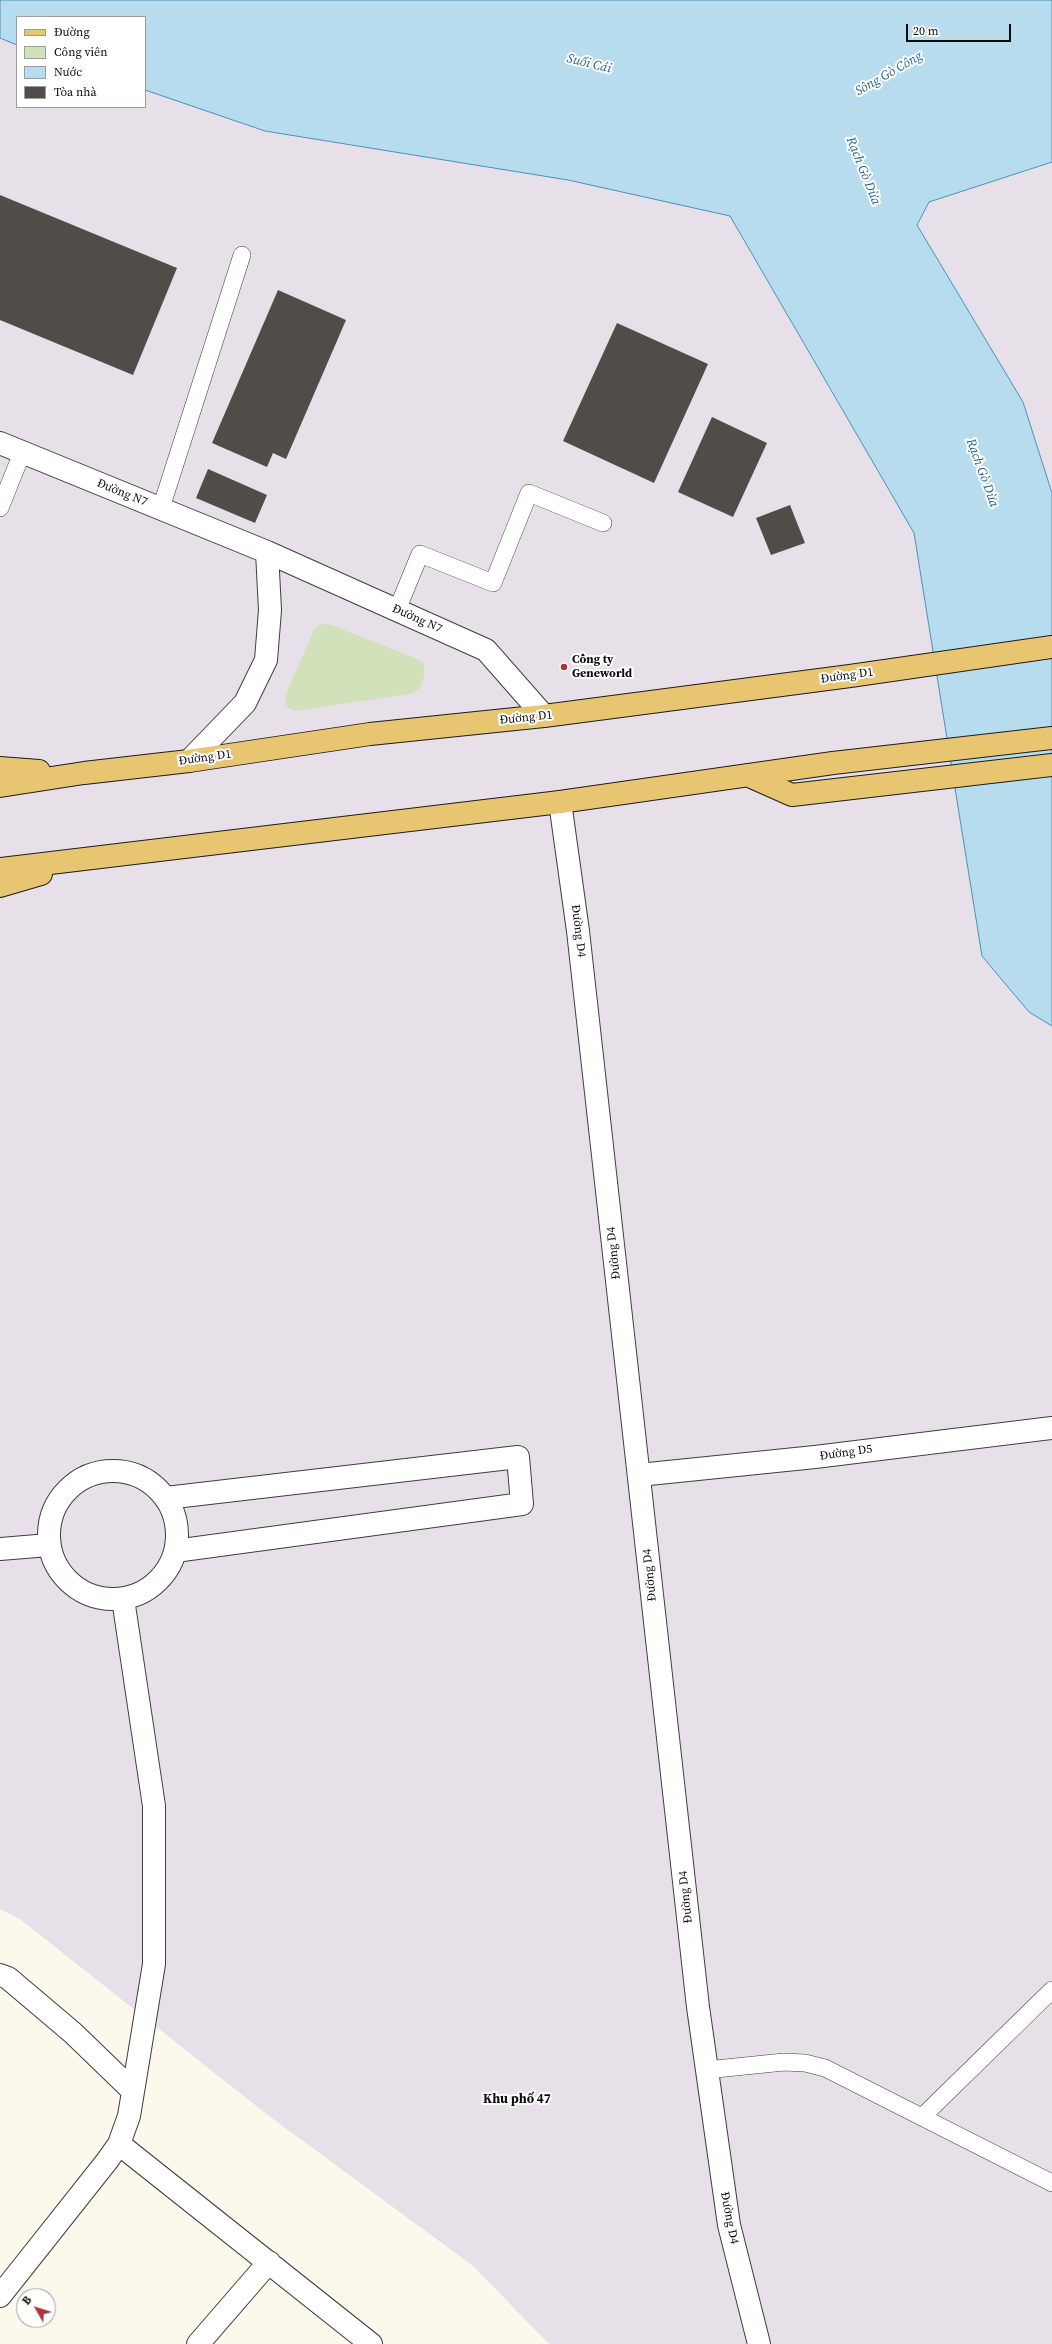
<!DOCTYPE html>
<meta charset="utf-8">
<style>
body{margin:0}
#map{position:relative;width:1052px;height:2344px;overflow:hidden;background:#fdf8ec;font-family:"Source Serif 4",serif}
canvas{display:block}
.legend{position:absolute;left:16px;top:16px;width:130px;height:92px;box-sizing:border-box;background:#fff;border:1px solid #9d9d9d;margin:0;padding:5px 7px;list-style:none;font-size:12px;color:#0b0b0b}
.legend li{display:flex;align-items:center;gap:8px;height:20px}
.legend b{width:20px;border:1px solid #9d9d9d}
.north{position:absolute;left:16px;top:2288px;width:40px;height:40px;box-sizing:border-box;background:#fff;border:1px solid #9d9d9d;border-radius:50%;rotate:309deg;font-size:11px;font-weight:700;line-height:16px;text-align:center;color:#0b0b0b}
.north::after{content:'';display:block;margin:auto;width:14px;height:18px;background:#a93540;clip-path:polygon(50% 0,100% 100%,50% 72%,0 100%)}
.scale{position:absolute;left:906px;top:24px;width:105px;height:18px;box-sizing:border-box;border:2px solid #0b0b0b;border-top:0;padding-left:5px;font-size:12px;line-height:14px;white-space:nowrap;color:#0b0b0b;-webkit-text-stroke:3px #fff;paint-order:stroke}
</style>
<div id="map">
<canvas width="1052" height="2344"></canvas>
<ul class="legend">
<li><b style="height:5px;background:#e7c571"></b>Đường</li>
<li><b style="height:11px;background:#d1e2ba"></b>Công viên</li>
<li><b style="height:11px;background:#b7dcee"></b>Nước</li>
<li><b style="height:11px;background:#524c49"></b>Tòa nhà</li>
</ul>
<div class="north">B</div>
<div class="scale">20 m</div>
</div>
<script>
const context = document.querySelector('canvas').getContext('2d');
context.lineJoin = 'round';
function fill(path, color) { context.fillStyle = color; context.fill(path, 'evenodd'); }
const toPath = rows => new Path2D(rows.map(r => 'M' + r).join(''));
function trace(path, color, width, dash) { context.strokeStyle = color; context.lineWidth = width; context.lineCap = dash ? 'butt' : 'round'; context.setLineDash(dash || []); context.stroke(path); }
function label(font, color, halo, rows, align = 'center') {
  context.font = font + ' "Source Serif 4",serif'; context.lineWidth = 4; context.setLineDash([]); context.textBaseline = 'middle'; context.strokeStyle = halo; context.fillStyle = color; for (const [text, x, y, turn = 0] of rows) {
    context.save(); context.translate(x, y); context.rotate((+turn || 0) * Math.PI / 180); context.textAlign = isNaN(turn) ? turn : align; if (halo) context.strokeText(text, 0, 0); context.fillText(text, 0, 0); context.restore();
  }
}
fill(toPath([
 [0,0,1052,0,1052,2344,549,2344,473,2266,269,2116,21,1920,0,1909],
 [17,17,145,17,145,107,17,107]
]), '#e8e0e9');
fill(toPath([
 [321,624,331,625,415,658,424,664,424,678,419,689,410,694,294,711,285,705,285,696,314,630]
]), '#d1e2ba');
const water = toPath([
 [0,0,1052,0,1052,162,929,202,917,225,1023,402,1052,493,1052,1026,1029,1012,982,956,914,533,730,216,568,180,265,131,145,90,145,17,17,17,17,45,0,38,0,0]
]);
fill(water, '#b7dcee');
trace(water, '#4792bb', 1);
fill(toPath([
 [0,195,177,268,133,375,0,320],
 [278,290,346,320,286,459,273,453,267,467,212,443],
 [617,323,708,364,654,483,563,441],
 [712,417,767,443,733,517,678,492],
 [208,469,267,495,255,523,196,498],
 [790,505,805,543,771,555,756,518]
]), '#524c49');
const service = toPath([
 [0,508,22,453],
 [161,508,242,255],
 [397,610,420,554,493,583,529,493,603,523],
 [706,2070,784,2062,805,2063,825,2068,1052,2183],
 [923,2116,1052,1990]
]);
const minor = toPath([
 [0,443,267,552,486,650,544,716],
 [189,761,245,703,266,660,270,610,267,552],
 [560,802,578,931,698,2007,729,2225,759,2344],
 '49 1535a64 64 0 1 1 128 0a64 64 0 1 1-128 0Z',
 [639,1475,815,1457,1052,1428],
 [166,1498,518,1457,522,1504,175,1551],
 [0,1549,49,1545],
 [0,1975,8,1978,73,2033,133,2091],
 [119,2144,371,2344],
 [0,2296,107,2161,119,2144,129,2116,154,1964,154,1806,123,1599],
 [198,2344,269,2262]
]);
const primary = toPath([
 [0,768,39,771],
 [747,775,792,795,1052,765],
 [0,786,84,773,189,761,370,734,544,716,850,676,1052,647],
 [0,869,560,802,833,763,1052,738],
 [0,886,41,874]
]);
trace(service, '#3e3e3e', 18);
trace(minor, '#3e3e3e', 24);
trace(primary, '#1c1c1c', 24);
trace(service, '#fff', 17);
trace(minor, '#fff', 22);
trace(primary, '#e7c571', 22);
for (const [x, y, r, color] of [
 [564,667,4,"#a93540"]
]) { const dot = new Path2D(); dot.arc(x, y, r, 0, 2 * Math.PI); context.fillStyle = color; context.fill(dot); trace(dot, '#fff', 1.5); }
label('12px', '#0b0b0b', '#fff', [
 ["Đường N7",122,493,22],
 ["Đường N7",417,619,24],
 ["Đường D1",847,676,-8],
 ["Đường D1",526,718,-6],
 ["Đường D1",205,758,-8],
 ["Đường D4",578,931,83],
 ["Đường D4",614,1253,-96],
 ["Đường D5",846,1453,-8],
 ["Đường D4",650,1575,-96],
 ["Đường D4",686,1897,-96],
 ["Đường D4",729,2218,79]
]);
label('bold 12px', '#0b0b0b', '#fff', [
 ["Công ty",572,660],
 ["Geneworld",572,674]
], 'left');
label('italic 13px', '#25648c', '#fff', [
 ["Suối Cái",589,64,14],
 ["Sông Gò Công",889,74,-30],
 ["Rạch Gò Dừa",863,171,68],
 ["Rạch Gò Dừa",982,473,70]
]);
label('bold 13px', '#0b0b0b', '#fff', [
 ["Khu phố 47",517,2100]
]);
</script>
